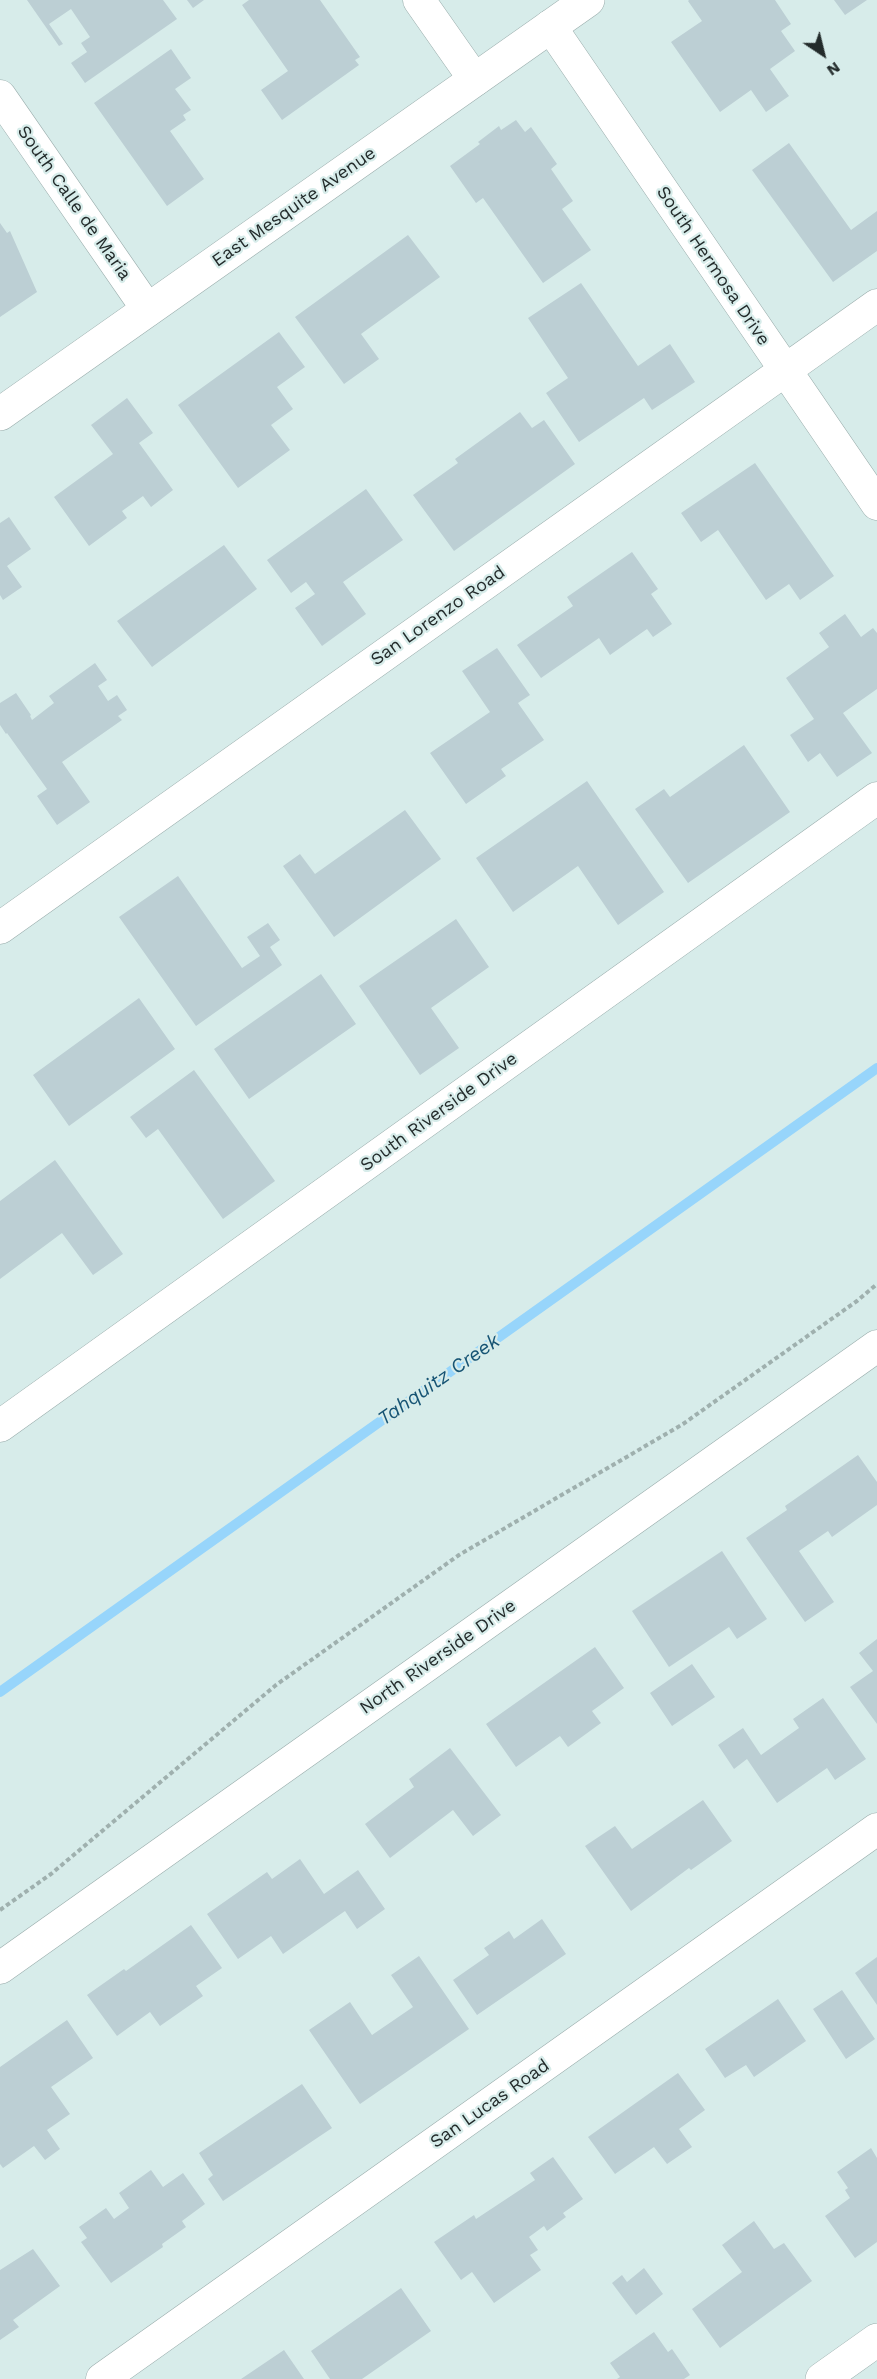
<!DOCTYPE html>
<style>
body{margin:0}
#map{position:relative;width:877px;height:2379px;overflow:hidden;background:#d7ecea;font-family:"Work Sans",sans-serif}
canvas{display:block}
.north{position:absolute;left:793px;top:24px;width:60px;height:60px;-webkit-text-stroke:4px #d7ecea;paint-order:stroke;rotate:145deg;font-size:16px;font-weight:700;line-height:24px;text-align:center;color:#232b2b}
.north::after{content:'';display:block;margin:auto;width:21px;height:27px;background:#232b2b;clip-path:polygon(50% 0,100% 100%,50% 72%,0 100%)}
</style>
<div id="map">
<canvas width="877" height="2379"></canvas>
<div class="north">N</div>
</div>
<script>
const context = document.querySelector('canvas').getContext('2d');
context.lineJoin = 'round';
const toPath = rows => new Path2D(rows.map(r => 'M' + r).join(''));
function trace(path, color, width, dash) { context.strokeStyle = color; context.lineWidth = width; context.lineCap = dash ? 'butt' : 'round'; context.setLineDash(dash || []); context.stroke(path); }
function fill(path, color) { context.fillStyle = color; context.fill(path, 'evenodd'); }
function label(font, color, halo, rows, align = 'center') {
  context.font = font + ' "Work Sans",sans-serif'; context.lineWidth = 4.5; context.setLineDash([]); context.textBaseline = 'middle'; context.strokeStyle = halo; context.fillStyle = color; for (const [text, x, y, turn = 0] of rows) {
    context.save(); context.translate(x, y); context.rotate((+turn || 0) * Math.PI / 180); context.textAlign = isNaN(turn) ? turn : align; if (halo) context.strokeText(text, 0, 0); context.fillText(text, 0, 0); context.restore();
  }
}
trace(toPath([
 [0,1692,877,1068]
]), '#97d5fb', 10);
fill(toPath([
 [27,0,163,0,177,19,85,83,71,63,87,52,81,43,90,37,71,9,49,24,63,44,59,46],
 [187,0,204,0,193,8],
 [249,0,320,0,360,57,355,60,359,65,282,120,261,90,288,71,242,5],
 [689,0,775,0,791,24,781,31,795,51,770,69,789,96,766,112,751,90,720,112,671,42,702,21,688,1],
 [834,0,867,0,845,15],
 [171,49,191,78,175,89,191,110,183,115,186,120,170,131,204,179,167,206,94,103],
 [516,120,525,132,531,127,557,164,551,169,573,201,562,209,591,250,543,283,483,198,476,203,450,166,480,144,478,142,499,126,501,130],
 [789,143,851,230,877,211,877,251,833,282,752,170],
 [0,223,7,233,10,231,37,292,0,317],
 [408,235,440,277,361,334,379,359,344,384,295,317],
 [581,283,638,366,670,344,695,382,652,410,644,398,579,442,546,393,568,378,528,318],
 [279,332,305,367,277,387,293,409,271,425,290,450,238,488,178,405],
 [127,398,153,433,139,443,173,490,151,507,143,496,122,511,127,518,89,546,54,497,113,454,91,425],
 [520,412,532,428,544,420,575,464,454,551,413,495,458,463,455,459],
 [755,463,834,576,800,600,789,584,766,600,718,530,701,542,681,513],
 [366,489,403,540,343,582,366,614,322,646,295,608,315,594,306,582,291,593,267,560],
 [9,517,31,549,7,566,22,587,3,600,0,595,0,523],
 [224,545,257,589,152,667,117,621],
 [632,552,658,589,651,594,672,624,653,637,647,629,610,655,599,638,541,678,517,645,573,606,567,597],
 [845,614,861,637,873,628,877,633,877,689,843,713,872,753,837,777,820,753,808,762,790,735,814,719,786,678,829,647,819,633],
 [497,648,530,695,518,703,544,740,501,769,506,776,466,804,430,753,490,712,462,671],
 [95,663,107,680,98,686,108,701,117,695,127,710,118,716,122,720,62,762,90,802,57,825,37,796,47,789,7,733,6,734,0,725,0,703,16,693,31,715,30,716,32,720,54,703,49,696],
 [744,745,790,812,688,883,635,809,664,789,670,797],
 [587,781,664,892,618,925,578,866,513,912,476,858],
 [405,810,441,859,334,937,283,866,300,854,315,874],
 [178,876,242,968,260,956,247,937,268,923,280,940,270,947,282,965,196,1026,119,917],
 [456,919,489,967,431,1008,459,1048,420,1075,359,986],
 [321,974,356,1024,249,1099,214,1049],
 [139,998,175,1049,69,1126,33,1075],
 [194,1070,275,1181,223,1219,158,1129,146,1138,130,1117],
 [55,1160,123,1254,93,1275,62,1233,0,1279,0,1201],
 [858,1455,877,1482,877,1505,832,1537,828,1531,799,1551,834,1602,805,1622,746,1538,787,1510,785,1506],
 [722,1551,767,1619,737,1639,729,1627,669,1667,632,1611],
 [877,1639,877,1724,850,1687,873,1671,859,1653],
 [595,1647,624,1688,592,1711,601,1723,568,1747,560,1736,516,1767,486,1724],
 [692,1664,715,1697,672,1726,650,1693],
 [823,1698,866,1759,835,1780,827,1768,777,1803,747,1759,734,1769,718,1745,743,1728,761,1755,799,1728,793,1719],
 [450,1748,501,1815,473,1836,453,1810,390,1858,365,1824,414,1787,409,1779],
 [703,1800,732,1841,691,1870,689,1868,631,1911,585,1846,615,1826,632,1849],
 [300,1859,324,1894,358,1870,385,1909,357,1929,345,1911,283,1954,271,1936,238,1959,207,1914,267,1872,272,1879],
 [542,1919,566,1954,477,2015,453,1980,489,1955,484,1948,509,1931,514,1939],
 [191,1925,222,1968,196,1986,203,1996,160,2026,150,2012,117,2036,87,1995,124,1969,126,1971],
 [419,1956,469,2029,360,2104,309,2030,350,2002,372,2035,413,2007,391,1975],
 [877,1957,877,2005,855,1973],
 [842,1990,875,2039,846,2059,813,2009],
 [778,1999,806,2041,754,2077,746,2065,725,2078,705,2049],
 [67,2020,93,2058,51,2087,70,2114,47,2130,60,2149,45,2160,34,2146,3,2168,0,2164,0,2067],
 [678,2073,705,2110,679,2129,692,2147,667,2164,654,2147,615,2174,588,2137],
 [302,2084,332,2128,223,2201,208,2179,213,2175,199,2153],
 [871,2148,877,2158,877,2242,855,2258,825,2216,850,2198,845,2190,848,2188,837,2172],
 [553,2157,583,2199,563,2213,566,2217,547,2231,544,2226,529,2237,538,2250,530,2255,541,2270,494,2303,472,2272,461,2280,434,2242,474,2215,476,2219,535,2180,530,2173],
 [151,2170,163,2187,183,2173,205,2204,182,2221,186,2227,162,2244,163,2247,111,2283,81,2242,87,2238,79,2227,106,2208,114,2219,129,2208,119,2193],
 [754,2221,774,2249,784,2243,812,2281,720,2348,692,2309,742,2272,722,2245],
 [33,2249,60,2286,13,2320,19,2327,0,2340,0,2270],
 [644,2268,663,2294,636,2315,612,2283,622,2275,627,2282],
 [401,2288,431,2331,362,2379,330,2379,311,2351],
 [654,2332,668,2352,672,2349,690,2375,684,2379,617,2379,620,2377,610,2363],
 [284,2350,304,2379,241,2379]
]), '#bccfd4');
const street = toPath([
 [419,0,475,80],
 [550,26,877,504],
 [0,96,148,310],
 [0,928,877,305],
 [0,1426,877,798],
 [0,1968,877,1346],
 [102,2379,877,1829]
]);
const secondary = toPath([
 [0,414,588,0],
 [822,2379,877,2340]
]);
trace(street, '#9aadac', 33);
trace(secondary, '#9aadac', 34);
trace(toPath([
 [0,1910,51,1874,276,1685,459,1555,683,1424,857,1301,877,1284]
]), '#9fb0ae', 4, [4.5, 3]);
trace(street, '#fff', 32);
trace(secondary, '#fff', 33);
label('18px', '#232b2b', '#d7ecea', [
 ["South Calle de Maria",74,203,55],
 ["East Mesquite Avenue",294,207,-35],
 ["South Hermosa Drive",713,266,56],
 ["San Lorenzo Road",438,616,-35],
 ["South Riverside Drive",439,1112,-36],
 ["North Riverside Drive",438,1657,-35],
 ["San Lucas Road",490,2104,-35]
]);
label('italic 20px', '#175474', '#d7ecea', [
 ["Tahquitz Creek",439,1380,-35]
]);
</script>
